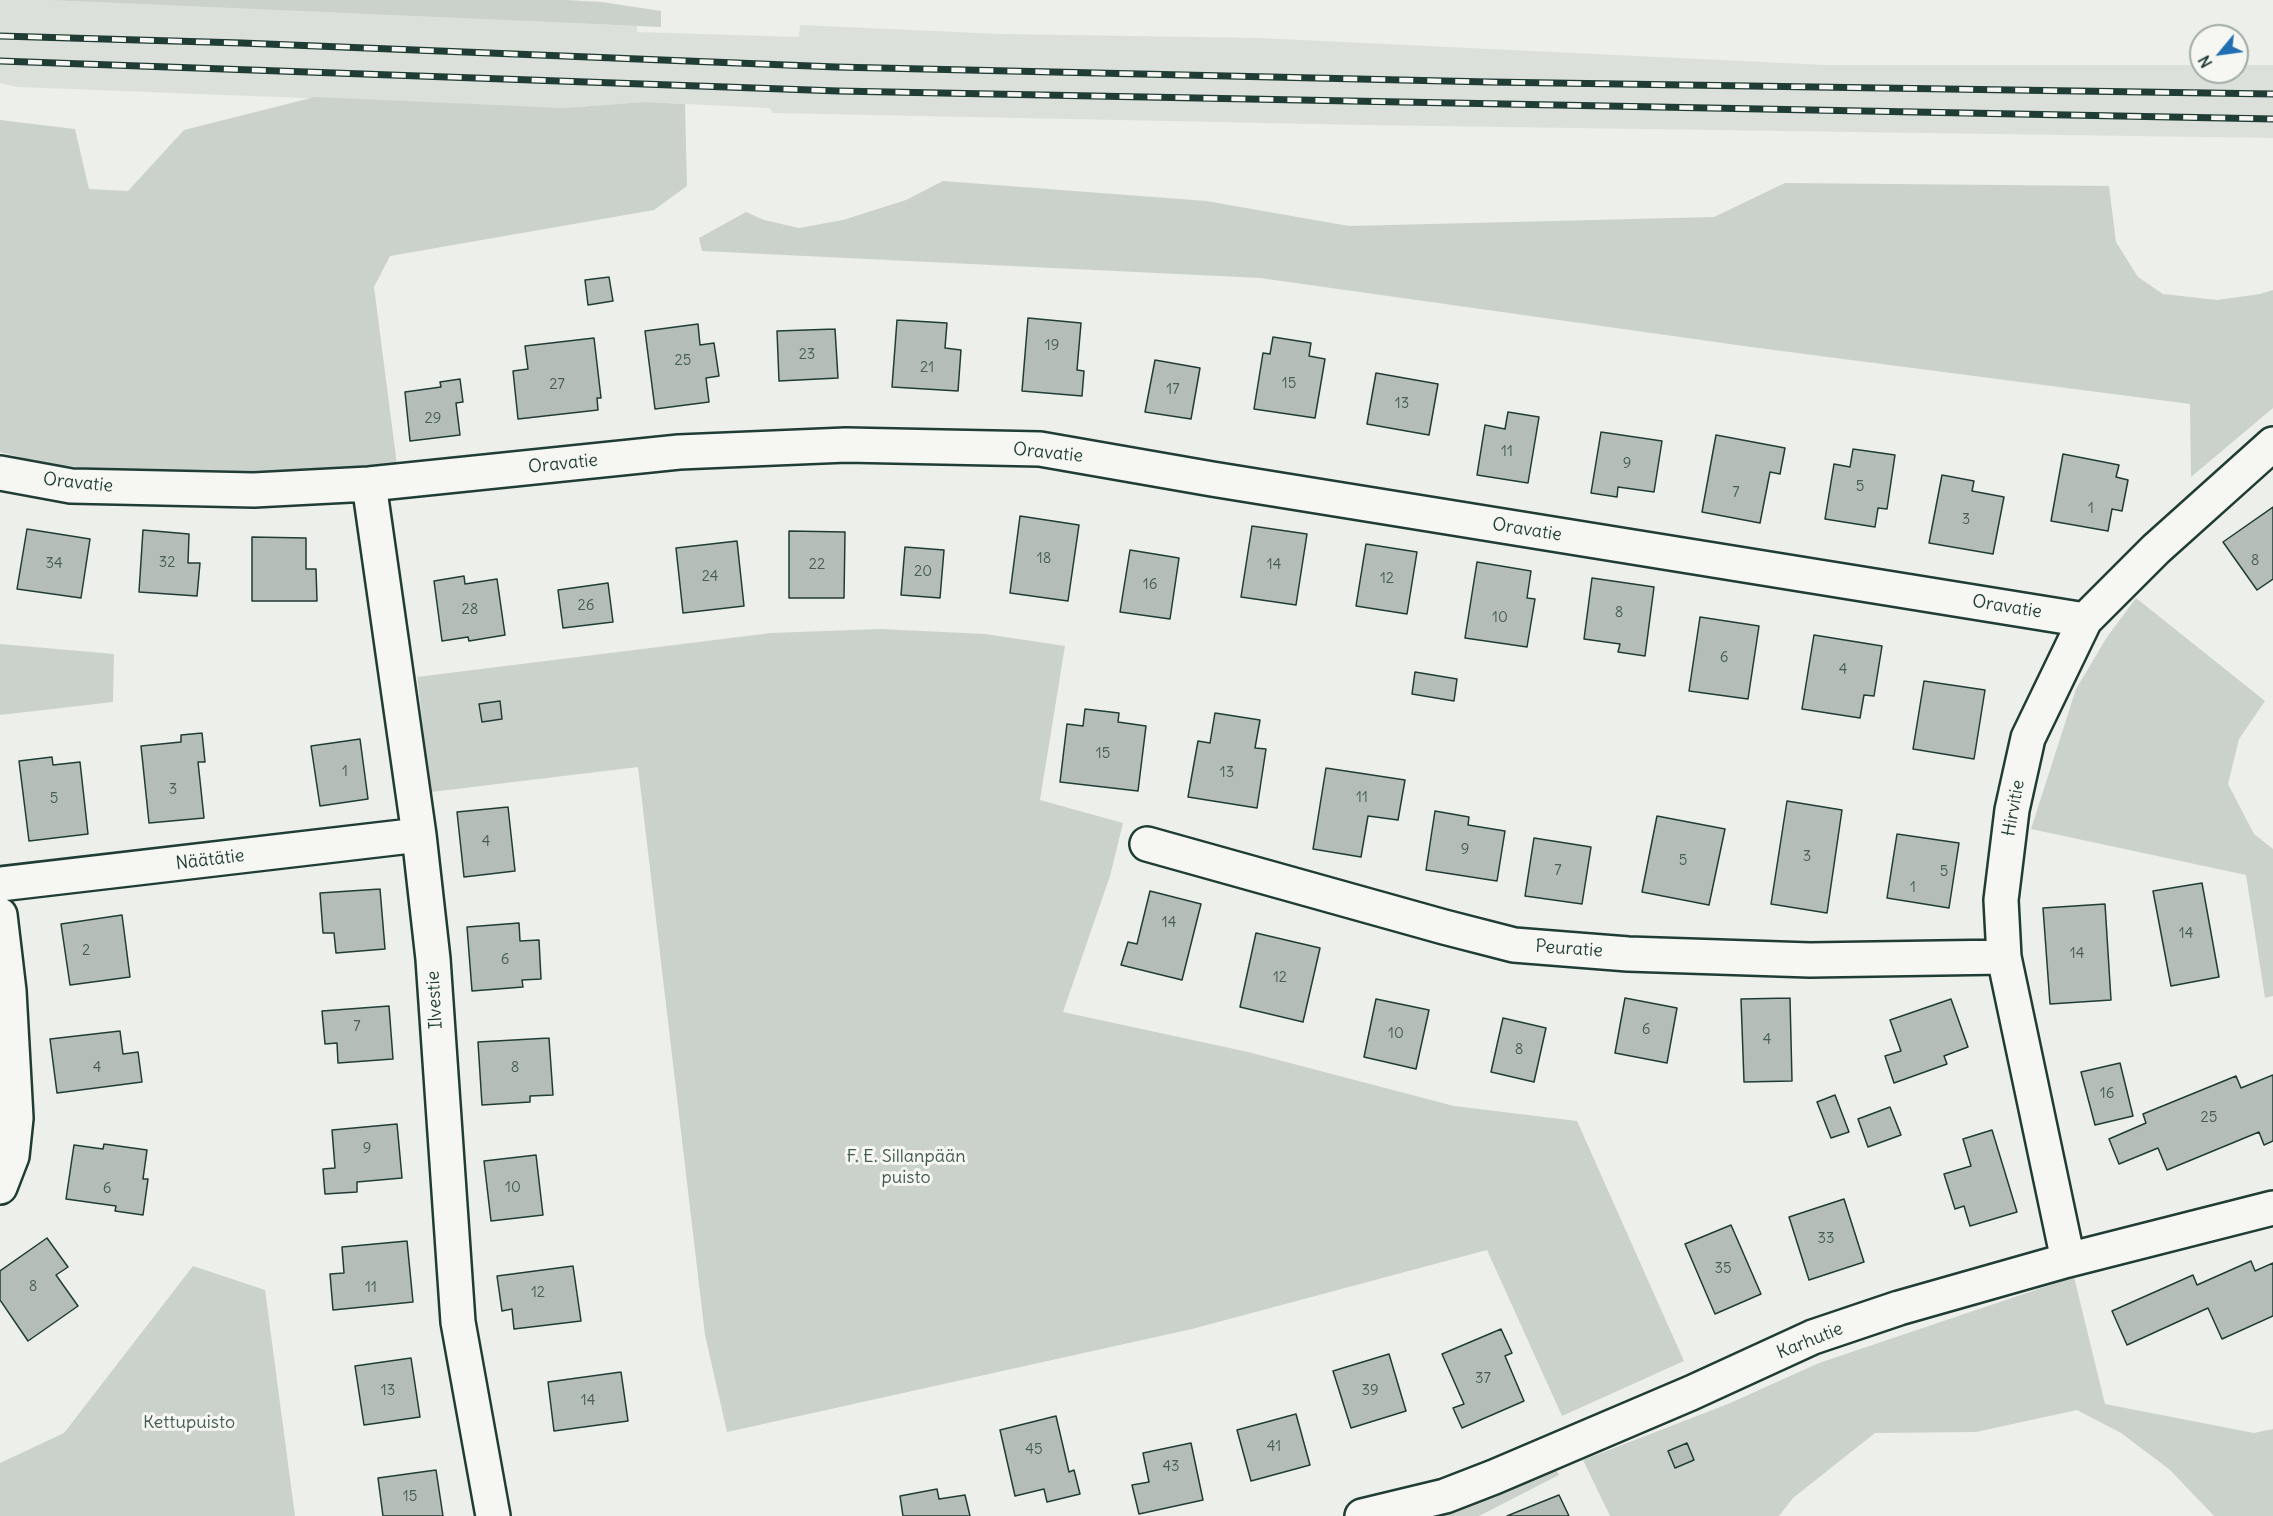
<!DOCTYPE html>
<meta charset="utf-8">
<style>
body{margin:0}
#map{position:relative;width:2273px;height:1516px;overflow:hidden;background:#edefea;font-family:Delius,sans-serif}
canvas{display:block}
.north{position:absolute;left:2189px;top:24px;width:60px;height:60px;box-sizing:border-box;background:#f6f6f2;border:2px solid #a0aca6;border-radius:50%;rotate:241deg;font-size:16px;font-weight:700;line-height:24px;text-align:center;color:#1f3d34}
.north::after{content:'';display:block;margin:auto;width:21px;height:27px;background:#1f6fb2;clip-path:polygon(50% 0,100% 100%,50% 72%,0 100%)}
</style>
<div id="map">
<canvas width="2273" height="1516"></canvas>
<div class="north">N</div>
</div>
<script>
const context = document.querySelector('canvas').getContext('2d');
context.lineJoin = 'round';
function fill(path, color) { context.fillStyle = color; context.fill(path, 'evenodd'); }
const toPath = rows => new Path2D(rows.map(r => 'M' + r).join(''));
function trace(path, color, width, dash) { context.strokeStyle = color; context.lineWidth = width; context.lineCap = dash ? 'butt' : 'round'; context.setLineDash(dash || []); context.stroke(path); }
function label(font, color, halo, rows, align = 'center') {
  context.font = font + ' Delius,sans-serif'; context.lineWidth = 6; context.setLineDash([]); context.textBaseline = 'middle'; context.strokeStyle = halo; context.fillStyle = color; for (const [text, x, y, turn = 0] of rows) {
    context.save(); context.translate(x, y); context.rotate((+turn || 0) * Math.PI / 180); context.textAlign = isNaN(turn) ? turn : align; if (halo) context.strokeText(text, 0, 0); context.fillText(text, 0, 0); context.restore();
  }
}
fill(toPath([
 [0,0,48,0,637,26,637,32,799,37,800,25,1001,34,1260,38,1826,65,2201,65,2201,72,2237,72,2237,65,2273,65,2273,138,1364,125,773,113,770,108,644,102,564,108,18,87,0,83]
]), '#dce0db');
fill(toPath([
 [48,0,566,0,602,2,661,11,661,27],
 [315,97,564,108,644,102,685,104,687,186,654,210,390,256,374,287,397,465,189,478,47,464,0,452,0,120,75,129,89,189,128,191,184,130],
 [943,181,1206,201,1349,226,1714,217,1785,183,2109,186,2116,242,2138,277,2163,294,2217,300,2260,294,2273,290,2273,408,2191,477,2190,404,1751,347,1260,278,702,251,699,238,746,212,764,220,799,228,843,220,906,200],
 [2136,598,2265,701,2239,739,2228,784,2254,834,2273,849,2273,996,2265,998,2246,875,2031,829,2076,689,2107,637],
 [880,629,985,634,1065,646,1040,800,1123,823,1110,876,1063,1012,1248,1052,1454,1106,1577,1121,1684,1361,1562,1416,1487,1250,1192,1329,727,1432,705,1335,638,767,431,792,417,677,771,633],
 [0,644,114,654,113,702,0,715],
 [193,1266,265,1290,295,1516,0,1516,0,1463,64,1433],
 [2074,1277,2105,1404,2254,1433,2273,1429,2273,1516,2214,1516,2170,1470,2153,1457,2121,1433,2077,1410,1976,1432,1875,1433,1793,1498,1779,1516,1610,1516,1583,1460,1728,1404,1819,1363],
 [1556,1470,1559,1475,1479,1516,1435,1516]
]), '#cbd2cc');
const building = toPath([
 [609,277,613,301,588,305,585,280,609,277],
 [1028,318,1081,323,1077,370,1084,371,1082,396,1022,391,1028,318],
 [897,320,947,323,945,348,961,350,958,391,892,387,897,320],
 [698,324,700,345,714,343,719,376,706,378,709,402,655,409,645,331,698,324],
 [835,329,838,378,779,381,777,331,835,329],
 [1273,337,1311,343,1309,356,1325,359,1315,418,1254,409,1263,353,1270,354,1273,337],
 [594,338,601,398,597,398,598,410,518,419,513,371,528,369,525,346,594,338],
 [1155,360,1200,368,1191,419,1145,412,1155,360],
 [1376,373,1438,384,1429,435,1367,424,1376,373],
 [460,379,463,402,456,403,460,435,410,441,405,392,441,387,440,382,460,379],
 [1508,412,1539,417,1528,483,1477,475,1485,425,1505,429,1508,412],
 [1601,432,1662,441,1654,492,1618,487,1617,497,1591,493,1601,432],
 [1716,435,1785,448,1780,474,1770,472,1760,523,1702,512,1716,435],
 [1853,449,1895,455,1887,509,1878,508,1875,527,1825,519,1834,464,1850,467,1853,449],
 [2063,454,2119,465,2116,477,2128,480,2122,511,2112,509,2108,531,2051,521,2063,454],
 [1942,475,1974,481,1972,491,2004,497,1993,554,1929,543,1942,475],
 [2273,507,2273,579,2257,590,2223,542,2273,507],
 [1020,516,1079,525,1068,601,1010,593,1020,516],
 [1252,526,1307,534,1296,605,1241,597,1252,526],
 [27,529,90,539,81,598,17,589,27,529],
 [143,530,189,534,188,563,200,563,197,596,139,592,143,530],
 [789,531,845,532,844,598,789,598,789,531],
 [252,537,306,538,306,569,316,569,317,601,252,601,252,537],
 [737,541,744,606,683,613,676,548,737,541],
 [1366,544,1417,552,1407,614,1356,606,1366,544],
 [905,547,944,550,940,598,901,595,905,547],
 [1130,550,1179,558,1170,619,1120,612,1130,550],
 [1477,562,1531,571,1527,598,1535,599,1527,647,1465,638,1477,562],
 [464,576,465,584,497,579,505,635,469,641,468,637,442,641,434,581,464,576],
 [1592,578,1654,587,1645,656,1618,652,1620,644,1584,639,1592,578],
 [608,583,613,622,563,628,558,590,608,583],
 [1700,617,1759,626,1748,699,1689,691,1700,617],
 [1814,635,1882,646,1874,696,1864,695,1860,718,1802,709,1814,635],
 [1415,672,1457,679,1454,701,1412,694,1415,672],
 [1924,681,1985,690,1974,759,1913,749,1924,681],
 [500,701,502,719,482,722,479,704,500,701],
 [1085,709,1119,713,1118,722,1146,726,1138,791,1060,782,1067,724,1083,726,1085,709],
 [1215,713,1260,720,1255,748,1266,749,1257,808,1188,797,1198,741,1210,743,1215,713],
 [202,733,205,762,198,762,204,818,149,823,141,746,181,742,181,735,202,733],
 [360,739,368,799,320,806,311,746,360,739],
 [52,757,53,765,80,762,88,834,29,841,19,761,52,757],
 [1326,768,1405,780,1398,820,1368,816,1361,857,1313,849,1326,768],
 [1787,801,1842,810,1827,913,1771,904,1787,801],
 [508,807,515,871,464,877,457,812,508,807],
 [1435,811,1469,817,1468,825,1505,831,1497,881,1426,870,1435,811],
 [1657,816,1725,829,1709,905,1642,892,1657,816],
 [1897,834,1959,843,1949,908,1887,898,1897,834],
 [1534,838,1591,847,1582,904,1525,896,1534,838],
 [2202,883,2219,977,2171,986,2153,891,2202,883],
 [380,889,385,949,336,953,334,933,323,933,320,893,380,889],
 [1150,891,1201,904,1182,980,1121,965,1128,942,1137,944,1150,891],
 [2105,904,2111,1000,2050,1004,2043,908,2105,904],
 [122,915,130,977,70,985,61,924,122,915],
 [519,923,520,941,539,940,541,979,522,980,523,987,472,991,467,927,519,923],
 [1256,933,1320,948,1303,1022,1240,1007,1256,933],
 [1625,998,1677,1008,1667,1063,1615,1053,1625,998],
 [1790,998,1792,1081,1744,1082,1741,999,1790,998],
 [1376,999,1429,1010,1416,1069,1364,1057,1376,999],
 [1951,999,1968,1047,1944,1056,1947,1064,1894,1083,1885,1056,1901,1051,1890,1020,1951,999],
 [389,1006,393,1059,338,1063,337,1043,325,1044,322,1011,389,1006],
 [1503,1018,1546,1028,1534,1082,1491,1072,1503,1018],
 [120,1031,123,1054,138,1052,142,1082,57,1093,50,1039,120,1031],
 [549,1038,553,1095,530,1096,530,1102,482,1105,478,1042,549,1038],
 [2120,1063,2133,1116,2095,1125,2081,1072,2120,1063],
 [2273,1075,2273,1141,2264,1145,2259,1132,2167,1170,2158,1148,2119,1164,2109,1139,2146,1123,2143,1114,2236,1076,2241,1088,2273,1075],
 [1835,1095,1849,1132,1831,1138,1817,1102,1835,1095],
 [1890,1107,1901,1135,1868,1147,1858,1119,1890,1107],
 [397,1124,402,1178,357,1182,357,1192,325,1194,323,1169,335,1168,332,1130,397,1124],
 [1992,1130,2017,1212,1970,1226,1964,1206,1955,1209,1944,1174,1971,1166,1963,1139,1992,1130],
 [104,1144,147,1150,143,1179,148,1179,143,1215,115,1211,116,1206,66,1199,74,1145,103,1149,104,1144],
 [536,1155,543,1215,491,1221,484,1161,536,1155],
 [1844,1199,1864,1262,1809,1280,1789,1217,1844,1199],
 [1731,1225,1761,1294,1715,1314,1685,1244,1731,1225],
 [47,1238,68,1267,56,1275,78,1306,28,1341,0,1300,0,1271,47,1238],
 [407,1241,413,1302,333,1310,330,1274,344,1273,342,1247,407,1241],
 [2251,1261,2255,1271,2273,1263,2273,1316,2222,1339,2208,1308,2127,1345,2112,1311,2193,1275,2197,1285,2251,1261],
 [573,1266,581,1321,514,1329,512,1309,502,1311,497,1276,573,1266],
 [1501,1329,1512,1353,1505,1356,1524,1401,1462,1428,1453,1408,1464,1404,1442,1354,1501,1329],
 [1389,1354,1406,1411,1351,1428,1333,1371,1389,1354],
 [411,1358,420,1417,364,1425,355,1366,411,1358],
 [621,1372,628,1421,554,1431,548,1382,621,1372],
 [1296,1414,1310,1465,1251,1481,1237,1430,1296,1414],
 [1056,1416,1069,1472,1074,1470,1080,1494,1047,1502,1044,1489,1015,1496,1000,1430,1056,1416],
 [1191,1443,1203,1500,1139,1514,1132,1485,1149,1482,1143,1453,1191,1443],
 [1687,1443,1694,1460,1675,1468,1668,1451,1687,1443],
 [436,1470,443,1516,383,1516,378,1478,436,1470],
 [937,1489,939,1499,965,1495,970,1516,903,1516,900,1496,937,1489],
 [1559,1495,1569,1516,1507,1516,1534,1505,1559,1495]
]);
fill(building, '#b4bdb8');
trace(building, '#1f3d34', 1.5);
const minor = toPath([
 [0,473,71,486,254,490,369,484,679,452,846,445,1040,449,1212,479,2085,620],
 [369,484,419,835,433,959,458,1322,493,1516],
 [1147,844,1444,927,1514,945,1628,954,1810,960,2004,957],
 [0,884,419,835],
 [0,915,9,991,16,1118,12,1156,0,1187],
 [2068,1260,2004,957,2001,900,2012,810,2028,738,2085,620,2156,549,2273,444],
 [1362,1516,1445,1496,1494,1477,1691,1393,1813,1337,1899,1308,2068,1260,2273,1208]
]);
trace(minor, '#1f3d34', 38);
trace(minor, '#f6f6f2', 33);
const rail = toPath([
 [0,36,242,43,836,67,1489,82,2273,94],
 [0,61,838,91,2273,119]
]);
trace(rail, '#1f3d34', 7);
trace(rail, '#f6f6f2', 4.5, [14]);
label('15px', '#445d55', null, [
 ["19",1052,346],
 ["23",807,355],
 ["25",683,361],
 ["21",927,368],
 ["15",1289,384],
 ["27",557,385],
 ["17",1173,390],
 ["13",1402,404],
 ["29",433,419],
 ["11",1507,452],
 ["9",1627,464],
 ["5",1860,487],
 ["7",1736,493],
 ["1",2091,509],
 ["3",1966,520],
 ["18",1044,559],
 ["8",2255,561],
 ["32",167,563],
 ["34",54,564],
 ["22",817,565],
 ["14",1274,565],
 ["20",923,572],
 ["24",710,577],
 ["12",1387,579],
 ["16",1150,585],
 ["26",586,606],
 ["28",470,610],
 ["8",1619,613],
 ["10",1500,618],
 ["6",1724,658],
 ["4",1843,670],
 ["15",1103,754],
 ["1",345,772],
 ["13",1227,773],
 ["3",173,790],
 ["11",1362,798],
 ["5",54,799],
 ["4",486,842],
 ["9",1465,850],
 ["3",1807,857],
 ["5",1683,861],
 ["7",1558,871],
 ["5",1944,872],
 ["1",1913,888],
 ["14",1169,923],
 ["14",2186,934],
 ["2",86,951],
 ["14",2077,954],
 ["6",505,960],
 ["12",1280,978],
 ["7",357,1027],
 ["6",1646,1030],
 ["10",1396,1034],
 ["4",1767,1040],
 ["8",1519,1050],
 ["4",97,1068],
 ["8",515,1068],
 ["16",2107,1094],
 ["25",2209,1118],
 ["9",367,1149],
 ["10",513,1188],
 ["6",107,1189],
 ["33",1826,1239],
 ["35",1723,1269],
 ["8",33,1287],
 ["11",371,1288],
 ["12",538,1293],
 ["37",1483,1379],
 ["13",388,1391],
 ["39",1370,1391],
 ["14",588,1401],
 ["41",1274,1447],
 ["45",1034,1450],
 ["43",1171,1467],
 ["15",410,1497]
]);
label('18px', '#1f3d34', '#f6f6f2', [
 ["Oravatie",1048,453,6],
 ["Oravatie",563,464,-6],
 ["Oravatie",78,483,6],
 ["Oravatie",1527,530,9],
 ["Oravatie",2007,607,9],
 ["Hirvitie",2014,808,-80],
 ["Näätätie",210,860,-7],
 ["Peuratie",1569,949,4],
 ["Ilvestie",435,1000,-93],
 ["Karhutie",1810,1341,-22]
]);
label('18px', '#415b52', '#f6f6f2', [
 ["F. E. Sillanpään",906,1157],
 ["puisto",906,1178],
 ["Kettupuisto",189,1423]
]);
</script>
